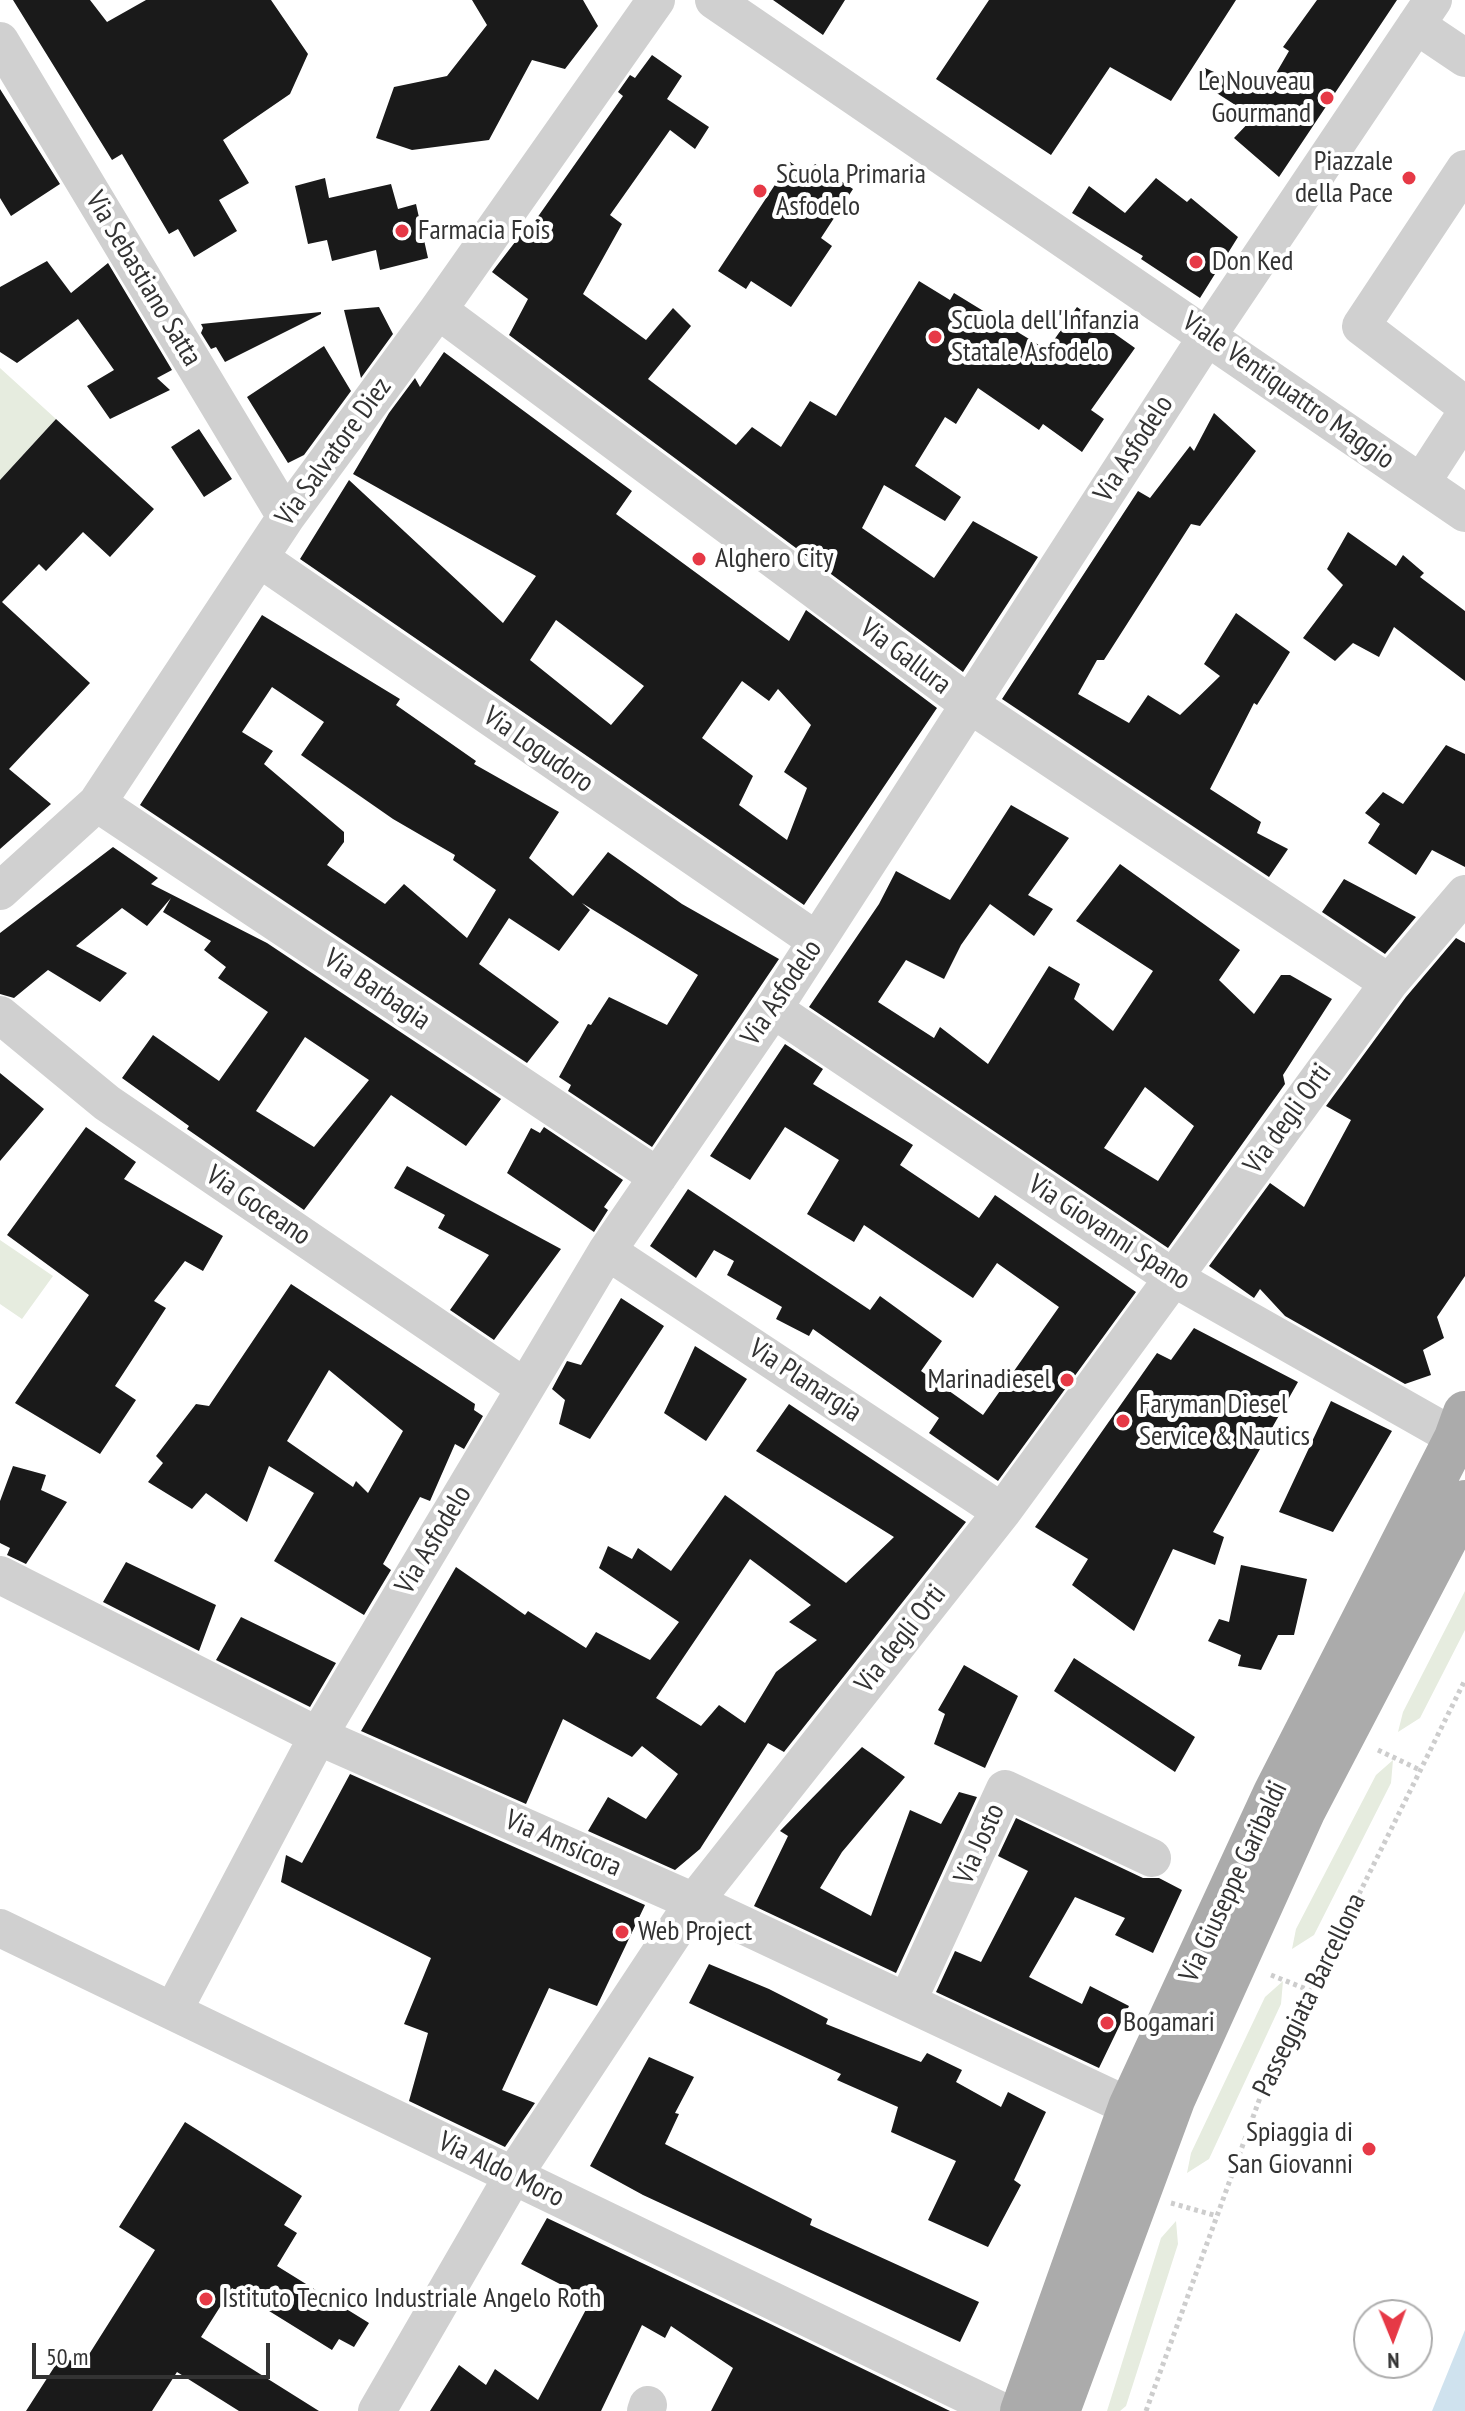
<!DOCTYPE html>
<style>
body{margin:0}
#map{position:relative;width:1465px;height:2411px;overflow:hidden;background:#fff;font-family:"PT Sans Narrow",sans-serif}
canvas{display:block}
.north{position:absolute;left:1353px;top:2299px;width:80px;height:80px;box-sizing:border-box;background:#fff;border:2px solid #adadad;border-radius:50%;rotate:179deg;font-size:22px;font-weight:700;line-height:32px;text-align:center;color:#333}
.north::after{content:'';display:block;margin:auto;width:28px;height:36px;background:#e63946;clip-path:polygon(50% 0,100% 100%,50% 72%,0 100%)}
.scale{position:absolute;left:32px;top:2343px;width:238px;height:36px;box-sizing:border-box;border:4px solid #333;border-top:0;padding-left:10px;font-size:24px;line-height:28px;white-space:nowrap;color:#333;-webkit-text-stroke:6px #fff;paint-order:stroke}
</style>
<div id="map">
<canvas width="1465" height="2411"></canvas>
<div class="north">N</div>
<div class="scale">50 m</div>
</div>
<script>
const context = document.querySelector('canvas').getContext('2d');
context.lineJoin = 'round';
function fill(path, color) { context.fillStyle = color; context.fill(path, 'evenodd'); }
const toPath = rows => new Path2D(rows.map(r => 'M' + r).join(''));
function trace(path, color, width, dash) { context.strokeStyle = color; context.lineWidth = width; context.lineCap = dash ? 'butt' : 'round'; context.setLineDash(dash || []); context.stroke(path); }
function label(font, color, halo, rows, align = 'center') {
  context.font = font + ' "PT Sans Narrow",sans-serif'; context.lineWidth = 8; context.setLineDash([]); context.textBaseline = 'middle'; context.strokeStyle = halo; context.fillStyle = color; for (const [text, x, y, turn = 0] of rows) {
    context.save(); context.translate(x, y); context.rotate((+turn || 0) * Math.PI / 180); context.textAlign = isNaN(turn) ? turn : align; if (halo) context.strokeText(text, 0, 0); context.fillText(text, 0, 0); context.restore();
  }
}
fill(toPath([
 [0,368,56,419,0,480],
 [0,1240,53,1276,22,1319,0,1304],
 [1465,1591,1465,1630,1420,1718,1398,1732,1403,1712],
 [1393,1760,1391,1783,1314,1935,1292,1949,1296,1929,1376,1775],
 [1283,1981,1281,2004,1209,2159,1187,2173,1191,2153,1265,1997],
 [1176,2221,1178,2244,1126,2406,1120,2411,1107,2411,1161,2238]
]), '#e6ecdf');
fill(toPath([
 [1465,2330,1465,2411,1432,2411]
]), '#cfe2ee');
fill(toPath([
 [13,0,90,0,107,22,146,0,271,0,308,54,290,94,223,140,249,183,219,200,237,231,194,257,178,229,169,234,122,154,112,160],
 [472,0,583,0,598,26,565,69,532,60,489,140,412,150,376,138,394,87,447,76,487,25],
 [773,0,845,0,823,35],
 [989,0,1236,0,1171,101,1110,67,1051,155,936,79],
 [1317,0,1397,0,1279,177,1234,138,1254,117,1198,81,1205,68,1264,94,1289,51,1283,47],
 [652,55,682,76,667,99,709,127,695,149,670,130,610,215,622,224,583,294,646,340,673,308,691,326,648,379,736,445,752,427,781,447,810,401,836,416,919,281,950,300,954,293,1047,350,1077,307,1135,348,1091,410,1104,419,1082,452,1043,424,1039,430,978,388,956,424,945,417,915,466,961,497,945,521,884,485,862,528,934,578,973,521,1038,557,963,672,509,335,528,299,492,272,522,233,525,235,623,96,618,92,630,75,635,78],
 [0,89,60,184,11,216,0,198],
 [790,162,807,174,815,164,853,189,821,238,832,246,791,307,751,281,746,289,718,271],
 [325,178,329,198,391,184,398,209,416,204,428,258,380,270,376,250,332,261,327,240,308,244,295,186],
 [1156,178,1187,202,1191,198,1238,237,1200,298,1141,259,1143,256,1072,213,1089,186,1125,213],
 [47,261,71,293,108,263,172,370,157,378,170,390,110,419,87,386,114,370,78,319,17,363,0,352,0,287],
 [379,307,393,334,361,378,344,310],
 [321,312,321,314,225,362,216,347,211,349,201,333,203,328,201,324],
 [324,346,351,391,304,455,288,463,247,397],
 [444,352,632,491,616,514,789,641,806,610,937,708,804,905,300,559,349,480,503,623,536,576,353,474,389,413,415,378,420,387],
 [556,620,644,686,611,725,530,660],
 [742,681,769,701,778,689,811,725,784,772,807,788,787,840,739,805,753,776,702,738],
 [1214,413,1256,451,1200,526,1191,524,1104,660,1097,660,1078,694,1129,723,1148,695,1180,715,1220,676,1204,664,1236,613,1290,652,1257,705,1254,703,1210,789,1261,822,1257,833,1288,849,1269,877,1002,699,1138,491,1150,498,1190,446,1194,451],
 [56,419,154,509,110,557,83,532,46,571,39,564,2,602,90,683,9,769,51,804,0,849,0,480],
 [199,429,232,479,204,497,171,447],
 [1348,532,1396,566,1403,555,1424,573,1420,577,1465,611,1465,681,1394,627,1379,657,1353,643,1335,661,1303,638,1343,585,1327,569],
 [262,615,400,699,396,705,476,761,474,764,559,812,529,858,573,896,608,852,682,904,779,959,652,1147,568,1091,571,1085,559,1077,588,1024,591,1025,609,997,667,1025,698,975,582,903,590,910,559,951,509,918,479,964,559,1022,527,1063,140,805],
 [272,687,324,722,301,755,393,819,455,855,453,860,496,890,467,938,404,884,385,904,327,865,344,842,344,832,264,764,273,751,242,732],
 [1446,745,1465,754,1465,867,1432,850,1416,875,1368,843,1380,824,1365,813,1383,792,1403,804],
 [1011,805,1069,838,1028,895,1053,909,1034,936,990,904,961,945,944,979,906,960,878,1002,934,1038,940,1027,988,1064,1049,966,1080,984,1074,999,1113,1031,1153,971,1076,921,1120,864,1240,950,1219,980,1254,1014,1281,975,1290,975,1332,999,1283,1075,1285,1084,1168,1248,809,1007,879,904,896,871,950,900],
 [1145,1087,1194,1126,1158,1181,1104,1148],
 [113,847,158,878,151,884,267,943,501,1099,466,1146,391,1095,304,1210,187,1129,189,1126,122,1078,153,1035,219,1081,268,1012,218,978,226,967,204,950,211,941,163,912,171,898,147,926,122,908,76,946,127,973,100,1002,48,970,14,998,0,994,0,933],
 [305,1037,369,1080,314,1147,256,1111],
 [1344,879,1416,917,1385,954,1322,912],
 [1456,938,1465,943,1465,1276,1437,1317,1444,1338,1423,1350,1431,1375,1405,1384,1285,1316,1260,1289,1254,1298,1209,1266,1270,1183,1304,1207,1351,1120,1326,1106,1406,997],
 [785,1044,823,1069,813,1084,913,1145,900,1165,979,1218,995,1195,1136,1292,998,1481,929,1433,939,1418,813,1329,809,1336,776,1319,782,1307,727,1275,734,1261,714,1250,696,1278,650,1246,688,1189,870,1310,880,1296,942,1341,921,1371,983,1415,1059,1307,997,1263,973,1298,864,1225,854,1242,807,1214,839,1160,785,1127,750,1180,710,1156],
 [0,1073,44,1109,0,1161],
 [86,1127,136,1162,124,1179,223,1236,203,1271,185,1261,154,1301,166,1308,115,1386,136,1400,100,1454,15,1403,89,1295,7,1235],
 [544,1127,623,1180,604,1207,608,1210,594,1232,507,1173,531,1128,540,1133],
 [407,1166,561,1249,494,1340,450,1310,489,1255,438,1228,445,1215,394,1188],
 [291,1284,475,1404,474,1410,483,1416,464,1449,455,1444,430,1501,420,1497,383,1564,391,1570,364,1615,274,1561,314,1493,269,1466,247,1522,206,1493,192,1509,148,1482,163,1463,156,1456,196,1404,209,1406],
 [329,1370,403,1431,368,1493,356,1481,353,1487,287,1441],
 [621,1298,664,1326,590,1439,559,1424,565,1400,552,1389,567,1361,581,1365],
 [1194,1328,1298,1382,1213,1532,1224,1537,1215,1565,1173,1549,1134,1631,1072,1585,1088,1559,1035,1527,1157,1353,1171,1360],
 [695,1346,747,1379,706,1441,664,1413],
 [1331,1401,1392,1431,1333,1532,1279,1512],
 [789,1404,966,1522,784,1752,768,1743,700,1849,675,1870,588,1831,608,1797,646,1819,678,1774,642,1746,632,1757,563,1719,526,1804,361,1731,456,1567,525,1615,528,1611,586,1648,596,1632,650,1660,679,1622,599,1568,608,1546,632,1559,638,1548,671,1571,725,1495,846,1583,894,1537,756,1451],
 [750,1559,811,1605,789,1622,817,1640,776,1672,745,1723,719,1705,701,1726,656,1698],
 [13,1466,46,1475,41,1490,67,1502,26,1564,7,1555,10,1548,0,1543,0,1501],
 [126,1562,216,1605,199,1651,103,1602],
 [1241,1565,1307,1579,1294,1635,1278,1635,1261,1670,1238,1666,1241,1655,1208,1641,1219,1619,1229,1622],
 [241,1617,336,1663,310,1707,216,1660],
 [1074,1658,1195,1737,1175,1772,1054,1691],
 [964,1665,1018,1696,985,1768,934,1744,945,1714,938,1710],
 [862,1747,905,1777,842,1852,820,1888,871,1916,910,1810,941,1824,959,1792,977,1797,896,1973,754,1906,788,1836,780,1831],
 [350,1774,645,1905,597,2006,549,1988,502,2090,535,2103,505,2147,409,2101,428,2033,404,2024,431,1958,281,1882,286,1855,302,1863],
 [1016,1818,1143,1878,1159,1878,1182,1890,1153,1953,1115,1935,1125,1918,1075,1897,1029,1977,1082,2004,1090,1986,1129,2006,1099,2068,936,1992,955,1951,981,1962,1028,1871,998,1856],
 [709,1964,769,1989,828,2019,826,2024,921,2062,927,2053,962,2070,956,2082,1001,2107,1008,2092,1046,2112,1014,2180,1021,2185,988,2247,928,2220,956,2161,891,2132,898,2107,837,2080,841,2074,689,2003],
 [649,2057,694,2077,675,2113,679,2114,665,2144,812,2219,810,2225,979,2302,960,2342,643,2195,590,2166],
 [185,2122,302,2196,284,2225,297,2233,277,2266,369,2323,354,2347,339,2339,332,2350,232,2288,201,2337,319,2411,239,2411,177,2372,152,2411,26,2411,62,2355,81,2367,155,2250,119,2227],
 [547,2218,756,2317,950,2411,711,2411,733,2368,671,2326,665,2338,642,2325,601,2411,430,2411,459,2365,486,2385,495,2369,538,2400,591,2300,521,2264]
]), '#1a1a1a');
trace(toPath([
 [1378,1750,1420,1770],
 [1271,1975,1311,1991],
 [1171,2203,1217,2216],
 [1146,2411,1265,2084,1465,1680]
]), '#cdcdcd', 5, [4, 4]);
trace(toPath([
 [714,0,1465,513],
 [1416,25,1465,58],
 [0,41,286,517],
 [1465,169,1361,326,1465,405],
 [438,310,969,704,1389,983],
 [1421,483,1465,415],
 [259,558,817,941],
 [97,803,658,1177],
 [0,891,97,803,286,517,438,310,656,0],
 [773,1009,1172,1277,1456,1438],
 [0,1015,107,1103,524,1387],
 [607,1251,1002,1512],
 [0,1575,318,1736,694,1902,1130,2107],
 [0,1928,1001,2411],
 [907,2002,1005,1789,1152,1858],
 [173,2011,318,1736,607,1251,773,1009,1208,335,1433,0],
 [377,2411,513,2176,694,1902,1002,1512,1389,983,1465,894],
 [646,2411,648,2405]
]), '#d0d0d0', 38);
trace(toPath([
 [1022,2411,1130,2107,1275,1793,1456,1438,1465,1413],
 [1058,2411,1173,2100,1304,1810,1465,1502]
]), '#ababab', 44);
for (const [x, y, r, color] of [
 [1327,98,8,"#e63946"],
 [1409,178,8,"#e63946"],
 [760,191,8,"#e63946"],
 [402,231,8,"#e63946"],
 [1196,262,8,"#e63946"],
 [935,337,8,"#e63946"],
 [699,559,8,"#e63946"],
 [1067,1380,8,"#e63946"],
 [1123,1421,8,"#e63946"],
 [622,1932,8,"#e63946"],
 [1107,2023,8,"#e63946"],
 [1369,2149,8,"#e63946"],
 [206,2299,8,"#e63946"]
]) { const dot = new Path2D(); dot.arc(x, y, r, 0, 2 * Math.PI); context.fillStyle = color; context.fill(dot); trace(dot, '#fff', 3); }
label('28px', '#333', '#fff', [
 ["Le Nouveau",1311,82,"right"],
 ["Gourmand",1311,114,"right"],
 ["Piazzale",1393,162,"right"],
 ["della Pace",1393,194,"right"],
 ["Scuola Primaria",776,175],
 ["Asfodelo",776,207],
 ["Farmacia Fois",418,231],
 ["Don Ked",1212,262],
 ["Scuola dell'Infanzia",951,321],
 ["Statale Asfodelo",951,353],
 ["Alghero City",715,559],
 ["Marinadiesel",1051,1380,"right"],
 ["Faryman Diesel",1139,1405],
 ["Service & Nautics",1139,1437],
 ["Web Project",638,1932],
 ["Bogamari",1123,2023],
 ["Spiaggia di",1353,2133,"right"],
 ["San Giovanni",1353,2165,"right"],
 ["Istituto Tecnico Industriale Angelo Roth",222,2299]
], 'left');
label('28px', '#333', '#fff', [
 ["Via Sebastiano Satta",143,279,59],
 ["Viale Ventiquattro Maggio",1288,391,35],
 ["Via Asfodelo",1134,449,-57],
 ["Via Salvatore Diez",334,452,-54],
 ["Via Gallura",905,657,37],
 ["Via Logudoro",538,750,35],
 ["Via Barbagia",377,990,34],
 ["Via Asfodelo",782,993,-56],
 ["Via degli Orti",1288,1119,-54],
 ["Via Goceano",258,1206,34],
 ["Via Giovanni Spano",1109,1233,33],
 ["Via Planargia",805,1381,33],
 ["Via Asfodelo",434,1540,-59],
 ["Via degli Orti",901,1639,-52],
 ["Via Amsicora",563,1844,24],
 ["Via Josto",980,1844,-66],
 ["Via Giuseppe Garibaldi",1234,1882,-65],
 ["Passeggiata Barcellona",1310,1995,-64],
 ["Via Aldo Moro",501,2170,26]
]);
</script>
